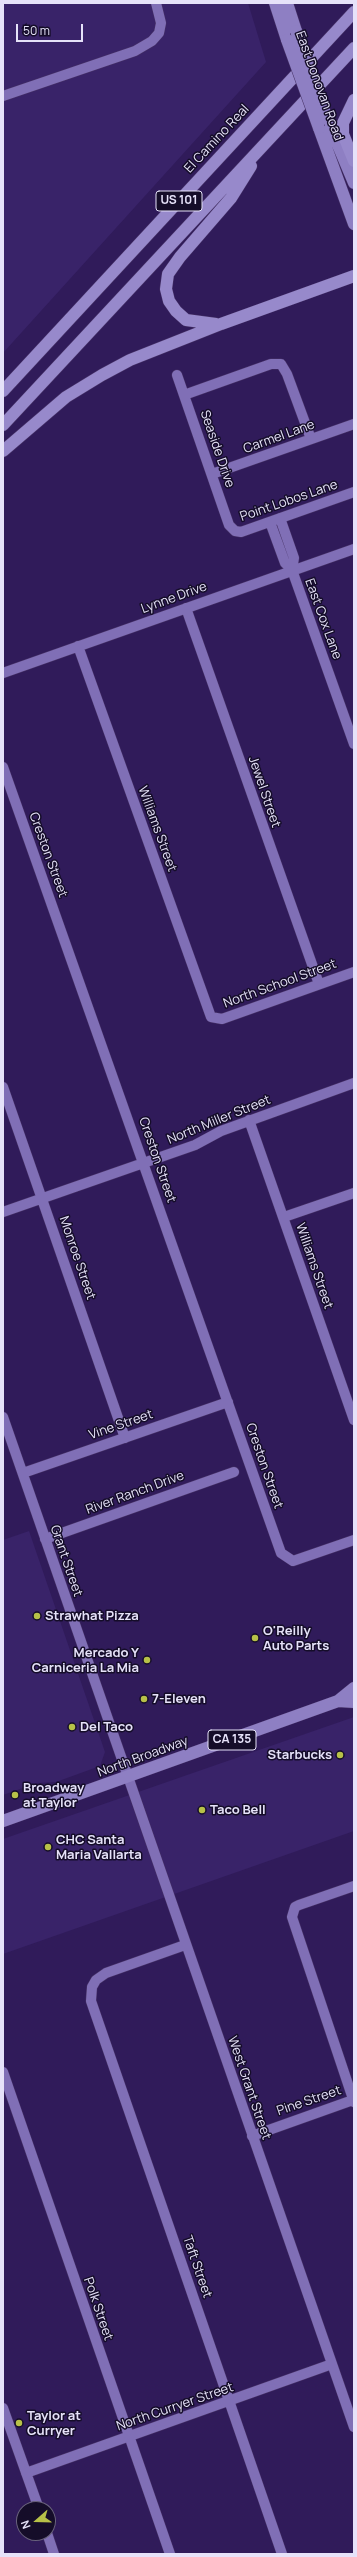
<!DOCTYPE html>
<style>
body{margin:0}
#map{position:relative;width:357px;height:2557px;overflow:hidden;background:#301b5a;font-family:Manrope,sans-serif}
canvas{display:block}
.frame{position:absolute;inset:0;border:4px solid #e6e2f9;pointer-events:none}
.north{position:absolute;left:16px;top:2501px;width:40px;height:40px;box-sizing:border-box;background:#150d29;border:1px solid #69627c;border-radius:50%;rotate:250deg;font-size:11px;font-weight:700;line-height:16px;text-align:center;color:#e6e2f9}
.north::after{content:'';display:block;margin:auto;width:14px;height:18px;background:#b7c148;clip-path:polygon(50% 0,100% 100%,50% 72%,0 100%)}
.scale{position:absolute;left:16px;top:24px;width:67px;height:18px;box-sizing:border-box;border:2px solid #e6e2f9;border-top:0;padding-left:5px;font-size:12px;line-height:14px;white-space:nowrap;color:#e6e2f9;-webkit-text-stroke:3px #150d29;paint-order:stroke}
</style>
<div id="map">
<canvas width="357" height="2557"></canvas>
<div class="frame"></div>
<div class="north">N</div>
<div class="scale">50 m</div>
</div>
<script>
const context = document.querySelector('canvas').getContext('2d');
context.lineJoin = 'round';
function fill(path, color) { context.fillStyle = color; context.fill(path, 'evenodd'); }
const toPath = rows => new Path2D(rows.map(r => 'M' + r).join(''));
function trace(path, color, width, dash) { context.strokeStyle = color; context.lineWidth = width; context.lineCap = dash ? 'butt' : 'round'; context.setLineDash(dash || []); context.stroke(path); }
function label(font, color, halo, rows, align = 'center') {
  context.font = font + ' Manrope,sans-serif'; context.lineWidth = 3; context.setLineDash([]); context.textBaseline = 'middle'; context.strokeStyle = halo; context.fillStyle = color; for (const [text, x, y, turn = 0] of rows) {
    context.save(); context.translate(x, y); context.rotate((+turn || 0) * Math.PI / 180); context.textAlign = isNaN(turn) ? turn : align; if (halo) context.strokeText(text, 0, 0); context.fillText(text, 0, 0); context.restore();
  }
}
fill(toPath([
 [3,3,248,3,266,62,3,353],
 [29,1531,105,1752,100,1766,56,1782,37,1783,3,1795,3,1540],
 [354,1717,354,1831,3,1954,3,1839]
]), '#392369');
const minor = toPath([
 [3,96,135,51,152,41,159,33,161,23,156,3],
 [177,375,229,525,235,531,241,532,354,492],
 [184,395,271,364,281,364,287,374,311,439],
 [212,474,354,424],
 [280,518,294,558,292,570],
 [270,522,285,563,292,570,354,744],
 [186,608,319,984],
 [78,646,211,1017,222,1019,354,972],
 [3,673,354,549],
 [3,767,281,1553,293,1561,354,1540],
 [3,1087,125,1438],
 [249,1120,354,1420],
 [3,1212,195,1145,221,1131,354,1083],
 [284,1217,354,1193],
 [3,1417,354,2427],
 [23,1473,228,1402],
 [45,1539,234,1472],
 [354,1886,299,1905,295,1907,292,1917,354,2102],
 [185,1945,106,1973,96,1980,92,1987,91,2001,282,2554],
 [3,2072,170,2554],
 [252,2136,353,2100],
 [3,2408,39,2509],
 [26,2473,332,2364],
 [47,2533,54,2554]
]);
const major = toPath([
 [275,3,287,40],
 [287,3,296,31],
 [327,119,354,183],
 [319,128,354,224],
 [338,1701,354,1702],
 [3,1821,338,1701,354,1688]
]);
const highway = toPath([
 [354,100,343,123,343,134,354,161],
 [216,324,186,320,176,311,169,301,166,289,168,274,180,257,231,198,251,166],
 [3,391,354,12],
 [3,425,354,48],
 [3,451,66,397,102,375,130,360,221,324,354,276]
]);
trace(minor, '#463266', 11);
trace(major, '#463266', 13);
trace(highway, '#463266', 13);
trace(minor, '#806fb6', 10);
trace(major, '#8e7fc3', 12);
trace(highway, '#9789cb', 12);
const majorBridge = toPath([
 [296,31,327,119],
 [287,40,319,128]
]);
trace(majorBridge, '#463266', 13, []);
trace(majorBridge, '#8e7fc3', 12);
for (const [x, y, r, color] of [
 [37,1616,4,"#b7c148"],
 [255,1638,4,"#b7c148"],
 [147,1660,4,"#b7c148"],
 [144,1699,4,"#b7c148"],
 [72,1727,4,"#b7c148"],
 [340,1755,4,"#b7c148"],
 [15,1795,4,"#b7c148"],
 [202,1810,4,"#b7c148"],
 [48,1847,4,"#b7c148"],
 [19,2423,4,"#b7c148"]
]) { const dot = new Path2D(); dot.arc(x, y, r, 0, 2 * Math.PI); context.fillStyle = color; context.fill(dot); trace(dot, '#150d29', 1.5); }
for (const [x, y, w] of [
 [179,201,46],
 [232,1740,48]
]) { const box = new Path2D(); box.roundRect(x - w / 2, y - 10, w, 20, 3); context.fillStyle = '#150d29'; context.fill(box); trace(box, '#e6e2f9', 1); }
label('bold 12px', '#e6e2f9', null, [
 ["US 101",179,201],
 ["CA 135",232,1740]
]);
label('13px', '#e6e2f9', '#150d29', [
 ["East Donovan Road",319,86,70],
 ["El Camino Real",217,139,-47],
 ["Carmel Lane",279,437,-20],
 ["Seaside Drive",217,449,71],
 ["Point Lobos Lane",289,501,-19],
 ["Lynne Drive",174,598,-20],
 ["East Cox Lane",323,619,70],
 ["Jewel Street",264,792,71],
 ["Williams Street",157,829,70],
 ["Creston Street",48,855,70],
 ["North School Street",280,984,-20],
 ["North Miller Street",219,1120,-22],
 ["Creston Street",157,1160,71],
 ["Monroe Street",77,1258,71],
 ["Williams Street",314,1266,71],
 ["Vine Street",121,1425,-19],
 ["Creston Street",264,1466,71],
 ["River Ranch Drive",135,1493,-20],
 ["Grant Street",66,1561,71],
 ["North Broadway",143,1757,-20],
 ["West Grant Street",249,2088,71],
 ["Pine Street",309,2101,-19],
 ["Taft Street",197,2267,71],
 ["Polk Street",98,2309,71],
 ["North Curryer Street",175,2407,-19]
]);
label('bold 13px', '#e6e2f9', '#150d29', [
 ["Strawhat Pizza",45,1616],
 ["O'Reilly",263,1631],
 ["Auto Parts",263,1646],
 ["Mercado Y",139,1653,"right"],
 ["Carniceria La Mia",139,1668,"right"],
 ["7-Eleven",152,1699],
 ["Del Taco",80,1727],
 ["Starbucks",332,1755,"right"],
 ["Broadway",23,1788],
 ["at Taylor",23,1803],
 ["Taco Bell",210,1810],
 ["CHC Santa",56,1840],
 ["Maria Vallarta",56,1855],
 ["Taylor at",27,2416],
 ["Curryer",27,2431]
], 'left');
</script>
